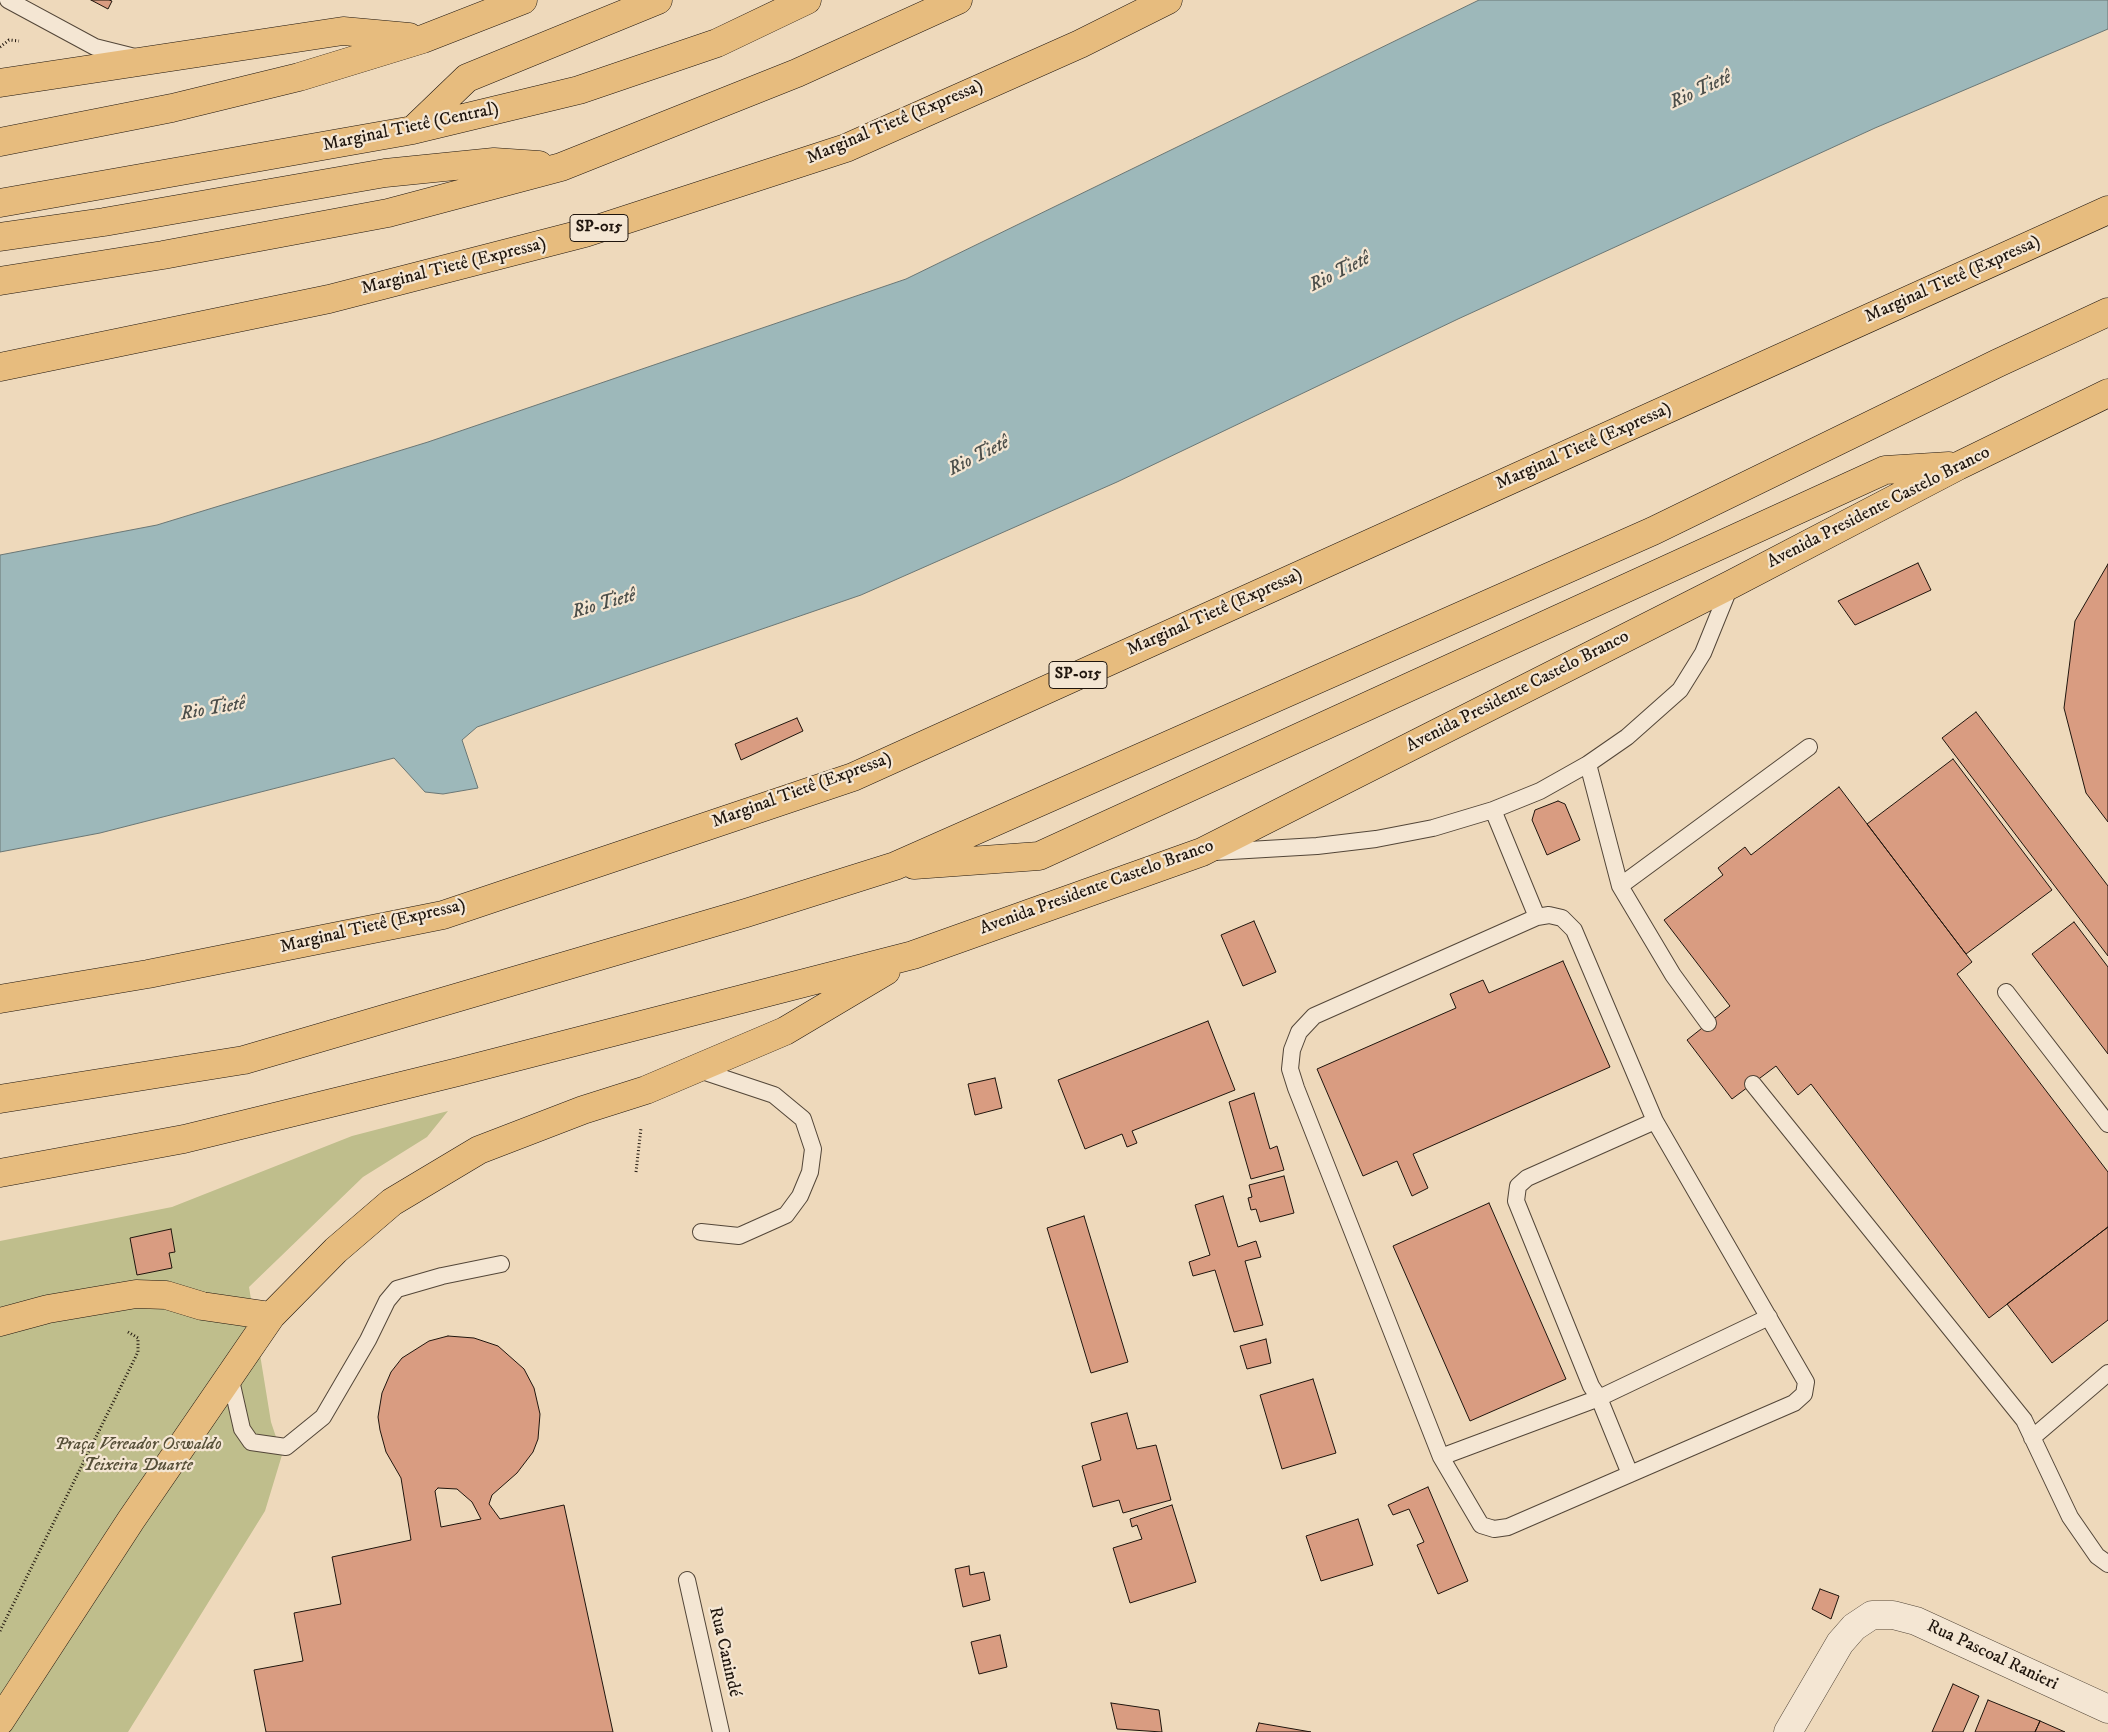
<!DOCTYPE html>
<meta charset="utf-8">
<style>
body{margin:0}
canvas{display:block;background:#eed9bb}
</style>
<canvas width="2108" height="1732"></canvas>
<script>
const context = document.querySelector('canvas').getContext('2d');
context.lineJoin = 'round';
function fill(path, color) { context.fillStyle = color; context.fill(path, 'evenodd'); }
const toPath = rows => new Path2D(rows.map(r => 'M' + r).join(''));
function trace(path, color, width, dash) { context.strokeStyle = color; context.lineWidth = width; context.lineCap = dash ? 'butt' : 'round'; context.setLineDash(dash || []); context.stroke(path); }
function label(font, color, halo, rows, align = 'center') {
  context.font = font + ' "IM FELL DW Pica",serif'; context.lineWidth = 4.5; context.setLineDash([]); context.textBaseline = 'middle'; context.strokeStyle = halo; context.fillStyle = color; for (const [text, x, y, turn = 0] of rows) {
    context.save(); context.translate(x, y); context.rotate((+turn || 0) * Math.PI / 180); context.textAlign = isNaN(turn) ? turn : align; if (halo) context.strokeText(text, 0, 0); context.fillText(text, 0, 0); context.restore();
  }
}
fill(toPath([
 [448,1111,427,1137,363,1177,249,1287,271,1422,282,1455,265,1511,128,1732,0,1732,0,1241,172,1207,352,1136]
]), '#bfbe8c');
const water = toPath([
 [1479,0,2108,0,2108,29,1875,128,1458,319,1117,482,861,595,477,727,462,740,478,788,443,794,425,792,394,758,100,833,0,852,0,555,157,525,428,442,906,279,1479,0]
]);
fill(water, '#9db8ba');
trace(water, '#6b7775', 1);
const building = toPath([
 [91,0,109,0,112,1,108,9,91,0],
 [1918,563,1931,590,1855,625,1838,601,1918,563],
 [2108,564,2108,822,2086,793,2064,708,2075,621,2108,564],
 [1976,712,2108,886,2108,956,1942,738,1976,712],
 [797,718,803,731,741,760,735,744,797,718],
 [1953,759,2052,890,1966,954,1867,824,1953,759],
 [1839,787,1972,962,1957,974,2108,1172,2108,1227,1989,1318,1811,1084,1798,1095,1776,1066,1732,1099,1687,1040,1730,1006,1664,920,1723,875,1718,868,1745,847,1751,855,1839,787],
 [1558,801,1565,804,1580,840,1547,855,1532,820,1535,810,1558,801],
 [1254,921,1276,972,1243,986,1221,935,1254,921],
 [2074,922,2108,967,2108,1054,2032,954,2074,922],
 [1563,961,1610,1067,1413,1154,1428,1188,1412,1196,1397,1161,1363,1176,1317,1069,1456,1008,1450,994,1483,980,1489,993,1563,961],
 [1208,1021,1235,1090,1132,1131,1137,1143,1127,1147,1122,1134,1085,1149,1058,1080,1208,1021],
 [995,1078,1002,1108,975,1115,968,1084,995,1078],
 [1254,1093,1270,1149,1277,1146,1284,1170,1251,1179,1229,1102,1254,1093],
 [1284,1176,1294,1213,1260,1222,1256,1209,1251,1210,1248,1198,1252,1197,1249,1185,1284,1176],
 [1223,1196,1238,1247,1256,1241,1261,1257,1245,1261,1263,1325,1234,1332,1215,1270,1193,1276,1189,1262,1210,1255,1195,1205,1223,1196],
 [1489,1203,1566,1379,1470,1421,1393,1246,1489,1203],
 [1084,1216,1128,1362,1091,1373,1047,1228,1084,1216],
 [2108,1227,2108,1320,2052,1363,2007,1304,2108,1227],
 [171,1229,175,1252,169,1253,172,1268,137,1275,130,1238,171,1229],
 [448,1336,474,1338,498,1346,524,1369,534,1388,540,1414,538,1439,533,1452,517,1473,492,1495,489,1504,500,1519,564,1505,613,1732,266,1732,254,1670,303,1661,294,1613,341,1604,332,1557,411,1540,401,1478,386,1452,380,1430,378,1417,382,1393,391,1372,402,1358,429,1341,448,1336],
 [438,1488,457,1489,472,1502,481,1519,441,1527,435,1491,438,1488],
 [1266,1339,1271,1363,1247,1369,1240,1346,1266,1339],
 [1313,1379,1336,1453,1282,1469,1260,1395,1313,1379],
 [1127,1413,1137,1449,1156,1445,1171,1500,1123,1513,1119,1500,1093,1507,1082,1466,1101,1460,1091,1423,1127,1413],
 [1428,1487,1468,1581,1438,1594,1417,1545,1424,1542,1409,1509,1393,1515,1388,1505,1428,1487],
 [1172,1505,1196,1582,1130,1603,1113,1548,1142,1539,1137,1525,1132,1527,1130,1519,1172,1505],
 [1358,1519,1373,1565,1321,1581,1306,1536,1358,1519],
 [969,1566,970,1575,984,1572,990,1600,963,1607,955,1569,969,1566],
 [1820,1589,1839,1596,1831,1619,1812,1609,1820,1589],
 [1000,1635,1007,1667,979,1674,971,1642,1000,1635],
 [1953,1684,1979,1696,1963,1732,1932,1732,1953,1684],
 [1988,1700,2040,1721,2035,1732,1975,1732,1988,1700],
 [1111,1703,1159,1710,1162,1732,1117,1729,1111,1703],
 [2040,1721,2065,1732,2035,1732,2040,1721],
 [1259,1723,1311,1732,1256,1732,1259,1723]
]);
fill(building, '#d99c81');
trace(building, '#1f150d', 1);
const service = toPath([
 [8,0,95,47,135,57],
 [1588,764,1620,886,1673,975,1708,1023],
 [1493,810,1537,917],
 [1214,852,1317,846,1376,839,1433,828,1493,810,1540,791,1588,764,1627,737,1680,690,1703,653,1731,584],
 [1620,886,1809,747],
 [1549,915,1562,918,1574,930,1655,1121,1806,1382,1804,1394,1794,1403,1508,1527,1494,1529,1481,1525,1441,1457,1296,1088,1290,1069,1292,1050,1299,1032,1314,1016,1537,917,1549,915],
 [2006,992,2108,1124],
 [696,1069,774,1095,803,1119,813,1149,810,1172,800,1196,786,1215,739,1236,701,1232],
 [1753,1084,2024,1420,2070,1517,2097,1556,2108,1564],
 [1655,1121,1527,1178,1518,1186,1516,1201,1591,1386,1599,1398,1769,1317],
 [230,1376,242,1429,251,1442,286,1447,323,1417,368,1340,387,1301,397,1289,442,1276,501,1264],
 [2032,1438,2108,1373],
 [1441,1457,1599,1398,1630,1474],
 [687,1580,721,1732]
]);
const minor = toPath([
 [1788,1732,1840,1643,1854,1627,1872,1615,1893,1615,1916,1621,2108,1709]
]);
const trunk = toPath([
 [0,83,343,31,409,37],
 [415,128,467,78,658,0],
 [0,142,172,108,299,77,423,39,523,0],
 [0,203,413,130,579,90,717,43,807,0],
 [914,865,1039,856,1885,470,1949,466],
 [0,1099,244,1060,746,913,895,866,1653,531,1998,363,2108,312],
 [0,1173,184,1139,458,1072,913,955,1202,852,1732,584,1958,466,2108,393],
 [0,1322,48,1309,136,1294,166,1295,202,1306,271,1316],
 [0,1721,131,1520,271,1316,336,1250,392,1202,479,1150,583,1110,646,1090,785,1031,886,971]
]);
const motorway = toPath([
 [0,237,104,222,385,173,494,162,539,165],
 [0,281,163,255,388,213,561,167,797,73,958,0],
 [0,367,329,299,585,233,846,148,1080,44,1168,0],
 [0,999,148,974,443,915,853,777,2108,210]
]);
trace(service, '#534638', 18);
trace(minor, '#534638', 29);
trace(trunk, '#1f150d', 29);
trace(motorway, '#1f150d', 29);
trace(toPath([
 [0,47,9,40,19,41],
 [636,1172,641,1128],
 [0,1631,138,1352,138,1338,128,1332]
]), '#1f150d', 3, [1, 2.5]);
trace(service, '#f4e6d3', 16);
trace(minor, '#f4e6d3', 28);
trace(trunk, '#e7bc7e', 28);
trace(motorway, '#e7bc7e', 28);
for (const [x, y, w] of [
 [599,228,58],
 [1078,675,58]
]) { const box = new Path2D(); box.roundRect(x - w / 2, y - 13.5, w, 27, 4); context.fillStyle = '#f4e6d3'; context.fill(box); trace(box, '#1f150d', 1); }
label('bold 16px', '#1f150d', null, [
 ["SP-015",599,228],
 ["SP-015",1078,675]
]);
label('18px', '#1f150d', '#f4e6d3', [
 ["Marginal Tietê (Expressa)",895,123,-23],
 ["Marginal Tietê (Central)",411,128,-12],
 ["Marginal Tietê (Expressa)",454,267,-14],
 ["Marginal Tietê (Expressa)",1953,280,-24],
 ["Marginal Tietê (Expressa)",1584,447,-24],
 ["Avenida Presidente Castelo Branco",1879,508,-27],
 ["Marginal Tietê (Expressa)",1215,613,-24],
 ["Avenida Presidente Castelo Branco",1518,692,-27],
 ["Marginal Tietê (Expressa)",802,791,-20],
 ["Avenida Presidente Castelo Branco",1097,888,-20],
 ["Marginal Tietê (Expressa)",373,927,-13],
 ["Rua Canindé",724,1652,77],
 ["Rua Pascoal Ranieri",1992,1656,25]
]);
label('italic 18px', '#575039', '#f4e6d3', [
 ["Praça Vereador Oswaldo",138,1445],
 ["Teixeira Duarte",138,1466]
]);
label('italic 19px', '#4b4e4a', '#f4e6d3', [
 ["Rio Tietê",1701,91,-25],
 ["Rio Tietê",1340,273,-27],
 ["Rio Tietê",979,457,-27],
 ["Rio Tietê",604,605,-16],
 ["Rio Tietê",213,710,-10]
]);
</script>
